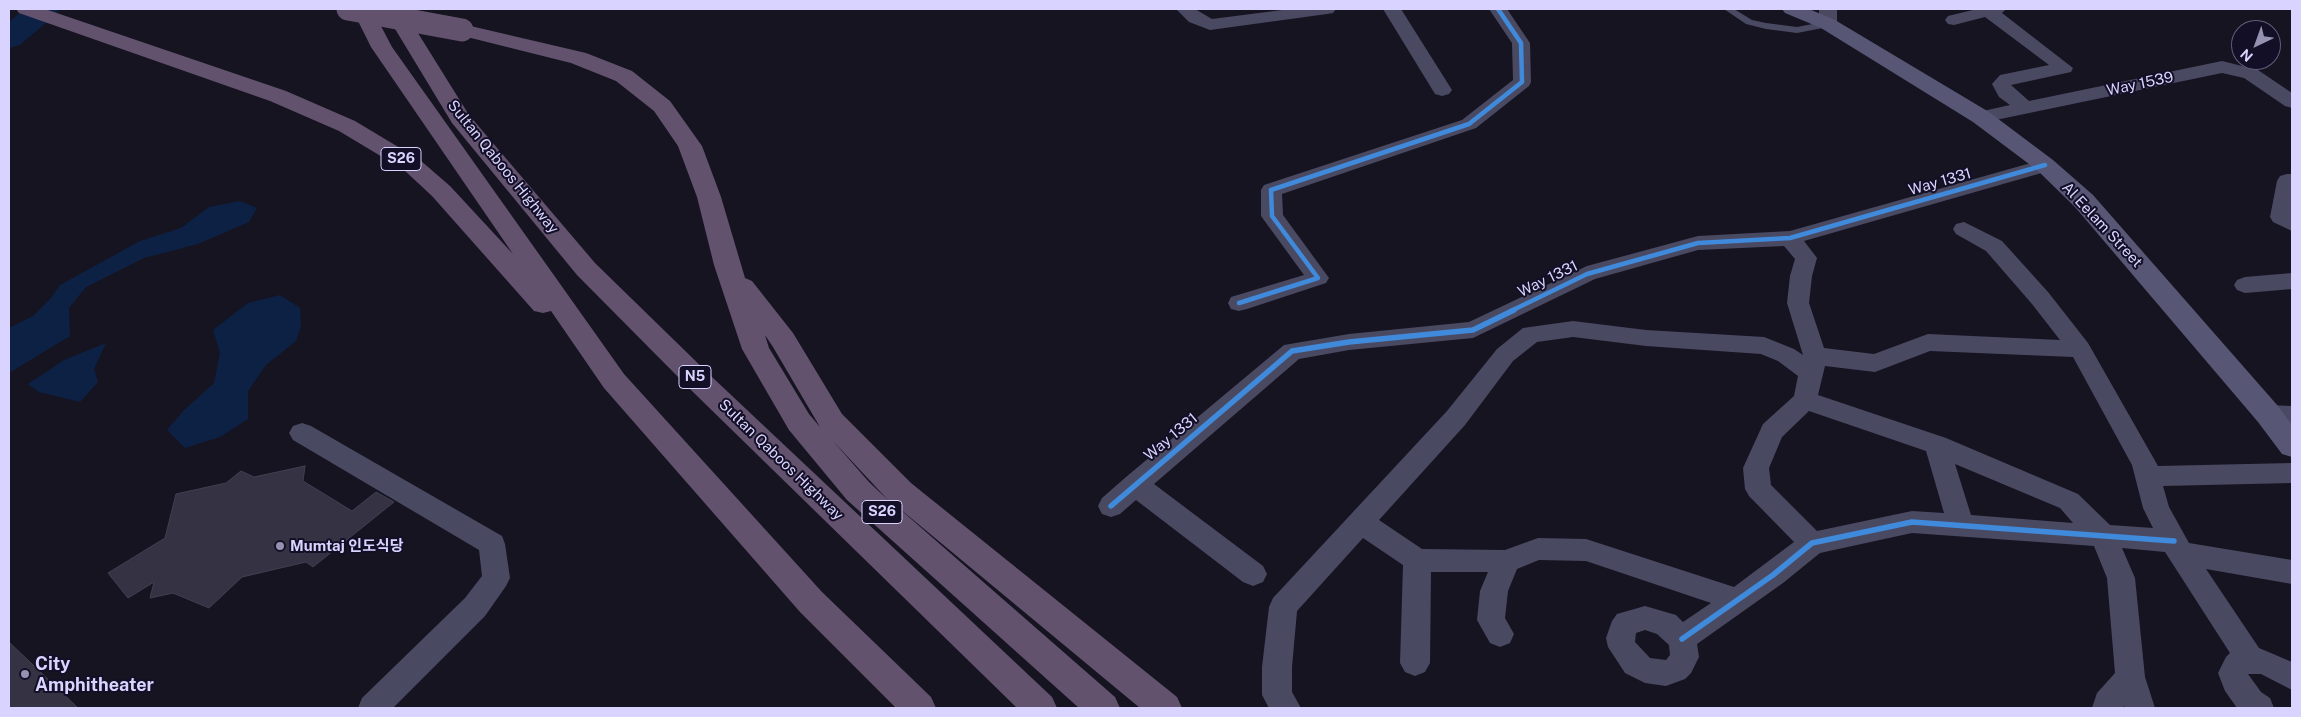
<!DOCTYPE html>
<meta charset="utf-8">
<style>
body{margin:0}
#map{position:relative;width:2301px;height:717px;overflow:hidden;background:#161421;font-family:"Public Sans",sans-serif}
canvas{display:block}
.frame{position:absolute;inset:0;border:10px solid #d9d4ff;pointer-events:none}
.north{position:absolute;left:2231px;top:20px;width:50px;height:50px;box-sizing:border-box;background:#130f26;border:1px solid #625e7d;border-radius:50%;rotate:222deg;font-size:14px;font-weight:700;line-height:20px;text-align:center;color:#d9d4ff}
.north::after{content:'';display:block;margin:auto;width:18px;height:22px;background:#9591b1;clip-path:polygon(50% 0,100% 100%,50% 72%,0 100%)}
</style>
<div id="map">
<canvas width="2301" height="717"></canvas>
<div class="frame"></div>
<div class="north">N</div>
</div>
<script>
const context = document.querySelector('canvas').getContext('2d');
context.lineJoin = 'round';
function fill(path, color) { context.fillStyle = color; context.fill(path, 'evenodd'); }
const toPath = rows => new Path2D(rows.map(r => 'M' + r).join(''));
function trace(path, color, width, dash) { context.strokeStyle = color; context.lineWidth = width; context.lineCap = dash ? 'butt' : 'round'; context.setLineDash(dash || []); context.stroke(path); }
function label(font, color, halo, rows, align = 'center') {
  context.font = font + ' "Public Sans","Noto Sans KR",sans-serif'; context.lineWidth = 4; context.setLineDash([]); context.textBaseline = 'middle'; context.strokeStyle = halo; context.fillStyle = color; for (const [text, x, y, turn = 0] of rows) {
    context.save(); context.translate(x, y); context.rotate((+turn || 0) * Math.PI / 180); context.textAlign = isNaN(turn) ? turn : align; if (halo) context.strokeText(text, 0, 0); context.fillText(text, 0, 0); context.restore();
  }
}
fill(toPath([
 [240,201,257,208,249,222,198,244,144,258,86,287,69,308,70,336,9,373,9,328,33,316,50,299,60,285,140,241,181,228,209,207],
 [280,295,300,308,301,327,296,341,266,365,248,391,248,419,220,437,185,448,167,430,183,411,214,383,220,353,213,330,248,303],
 [106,343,94,369,98,382,80,402,39,392,28,384,64,360]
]), '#0d2144');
fill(toPath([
 [24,9,59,9,54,16,20,45,9,48,9,22,24,9]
]), '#0d2144');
const building = toPath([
 [305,466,303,481,352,511,376,492,394,502,313,567,306,562,242,577,209,608,173,593,150,598,154,582,128,598,108,573,165,538,176,494,226,483,241,471,254,477,305,466],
 [9,642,78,708,9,708,9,642]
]);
fill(building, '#343243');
trace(building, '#433f54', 1);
fill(toPath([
 [1724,9,1734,9,1752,20,1766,23,1797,27,1828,21,1833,24,1828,27,1797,33,1766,29,1746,24,1724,9]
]), '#4a4962');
fill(toPath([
 [1176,9,1195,9,1212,19,1290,9,1336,9,1333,13,1327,14,1210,30,1189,22,1176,9],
 [1383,9,1401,9,1452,90,1449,94,1442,96,1435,94,1383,9],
 [1489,9,1507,9,1530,43,1531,82,1529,86,1476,128,1282,194,1283,215,1329,278,1326,283,1247,309,1239,311,1231,309,1228,303,1231,297,1304,275,1261,216,1261,190,1264,185,1462,120,1513,80,1512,43,1489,9],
 [1819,9,1837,9,1837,24,1834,28,1822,28,1819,24,1819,9],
 [1977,9,2006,9,2002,13,2073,68,2071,72,2011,85,2029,101,2222,61,2258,70,2292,93,2292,108,2285,106,2244,78,2222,73,1981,123,1974,121,1971,117,1974,113,2010,105,1999,97,1992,84,2000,75,2049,65,1985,17,1954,25,1948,24,1945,20,1948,16,1977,9],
 [2045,159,2052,160,2055,165,2052,170,1804,241,1817,258,1812,276,1809,303,1824,348,1874,354,1928,334,2060,340,2032,304,1986,251,1956,234,1953,229,1956,224,1964,222,2002,241,2048,292,2088,343,2158,466,2292,463,2292,483,2163,486,2169,507,2189,543,2292,560,2292,584,2206,569,2259,648,2292,662,2292,690,2261,674,2248,674,2261,692,2270,698,2274,708,2237,708,2225,691,2218,673,2226,657,2230,653,2165,552,2122,548,2135,578,2145,677,2155,708,2125,708,2124,706,2122,708,2092,708,2097,693,2115,673,2107,578,2094,546,1912,533,1820,553,1783,583,1697,644,1699,657,1691,673,1685,679,1666,686,1645,683,1625,673,1608,647,1606,638,1612,621,1617,614,1645,606,1676,615,1683,622,1711,603,1586,561,1539,560,1517,569,1508,591,1505,618,1514,634,1510,643,1500,647,1490,643,1477,620,1480,591,1488,572,1431,572,1430,663,1425,672,1415,676,1405,672,1400,663,1403,565,1363,538,1297,611,1292,667,1292,692,1301,708,1269,708,1262,695,1262,667,1269,607,1273,598,1447,411,1497,349,1523,328,1573,321,1646,330,1764,337,1794,349,1803,355,1787,303,1790,276,1795,259,1784,246,1698,250,1595,279,1473,338,1349,350,1299,359,1154,484,1263,566,1267,574,1263,582,1253,586,1243,582,1136,500,1120,514,1111,517,1102,514,1098,506,1102,498,1126,477,1284,345,1349,334,1469,322,1587,266,1698,236,1790,231,2045,159],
 [1573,337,1646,346,1761,354,1778,361,1798,376,1794,396,1763,424,1743,468,1745,489,1749,496,1794,542,1734,587,1586,539,1538,538,1505,550,1422,549,1379,520,1465,425,1513,361,1537,342,1573,337],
 [1930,351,2073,357,2132,465,2143,508,2153,528,2110,525,2078,494,1946,438,1818,395,1825,366,1875,372,1930,351],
 [1809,411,1926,451,1944,513,1912,511,1817,531,1771,485,1769,468,1782,437,1809,411],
 [1955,464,2060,508,2073,523,1971,515,1955,464],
 [1645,630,1657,634,1669,645,1670,655,1666,660,1650,658,1635,642,1636,633,1645,630],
 [2287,174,2292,174,2292,231,2273,222,2270,217,2277,181,2280,176,2287,174],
 [2292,273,2292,289,2245,293,2237,290,2234,285,2237,280,2245,277,2292,273],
 [2268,405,2292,406,2292,424,2268,423,2259,421,2256,414,2259,407,2268,405],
 [302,423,311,426,502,536,505,544,510,578,506,586,485,616,393,708,358,708,362,698,465,598,482,576,479,550,293,440,289,433,293,426,302,423]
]), '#4a4962');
fill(toPath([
 [1782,9,1809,9,1835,20,1989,112,2053,160,2093,195,2278,406,2292,425,2292,457,2282,454,2258,422,2075,207,2037,170,1973,122,1821,28,1785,13,1782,9]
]), '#575674');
fill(toPath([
 [16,9,45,9,286,91,355,121,420,160,450,186,513,254,371,47,352,9,372,9,392,47,624,374,822,592,931,697,936,708,896,708,800,612,604,388,551,311,543,313,534,311,432,196,404,170,339,131,270,101,19,13,16,9],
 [383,9,403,9,469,115,595,263,712,377,1052,697,1057,708,1017,708,692,391,577,275,452,123,383,9],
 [462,24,586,53,632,71,670,101,702,146,721,197,745,278,752,281,793,333,842,414,911,483,1177,697,1182,708,1140,708,894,504,1115,697,1120,708,1079,708,847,500,789,430,742,349,714,265,697,197,678,146,654,111,616,81,571,63,455,34,452,30,455,26,462,24],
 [765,335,773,347,820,427,809,414,769,348,765,335],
 [833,441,888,500,869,482,833,441]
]), '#62526e');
trace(toPath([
 [348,9,462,30]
]), '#62526e', 23);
trace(toPath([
 [1239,303,1318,278,1272,216,1271,190,1469,124,1522,82,1521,43,1498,9],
 [1511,311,1587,274,1698,243,1790,238,2045,165]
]), '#408adc', 4.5);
trace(toPath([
 [1111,506,1292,351,1349,342,1473,330,1514,310],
 [1682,639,1773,575,1812,543,1912,522,2174,541]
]), '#408adc', 5.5);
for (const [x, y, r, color] of [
 [280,546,5,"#9591b1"],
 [25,674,5,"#9591b1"]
]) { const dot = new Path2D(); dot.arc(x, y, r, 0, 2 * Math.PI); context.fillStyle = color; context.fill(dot); trace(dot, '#130f26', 2); }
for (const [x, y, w] of [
 [401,159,40],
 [695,377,32],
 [882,512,40]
]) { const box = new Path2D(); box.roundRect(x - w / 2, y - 11.5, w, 23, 4); context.fillStyle = '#130f26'; context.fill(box); trace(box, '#d9d4ff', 1); }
label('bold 14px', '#d9d4ff', null, [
 ["S26",401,159],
 ["N5",695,377],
 ["S26",882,512]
]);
label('15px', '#d9d4ff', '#130f26', [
 ["Way 1539",2140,84,-12],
 ["Sultan Qaboos Highway",503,167,51],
 ["Way 1331",1940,182,-16],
 ["Al Eelam Street",2102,225,47],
 ["Way 1331",1548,279,-26],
 ["Way 1331",1171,437,-40],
 ["Sultan Qaboos Highway",781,460,44]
]);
label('bold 15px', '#d9d4ff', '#130f26', [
 ["Mumtaj 인도식당",290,546]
], 'left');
label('bold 18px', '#d9d4ff', '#130f26', [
 ["City",35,664],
 ["Amphitheater",35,685]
], 'left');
</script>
